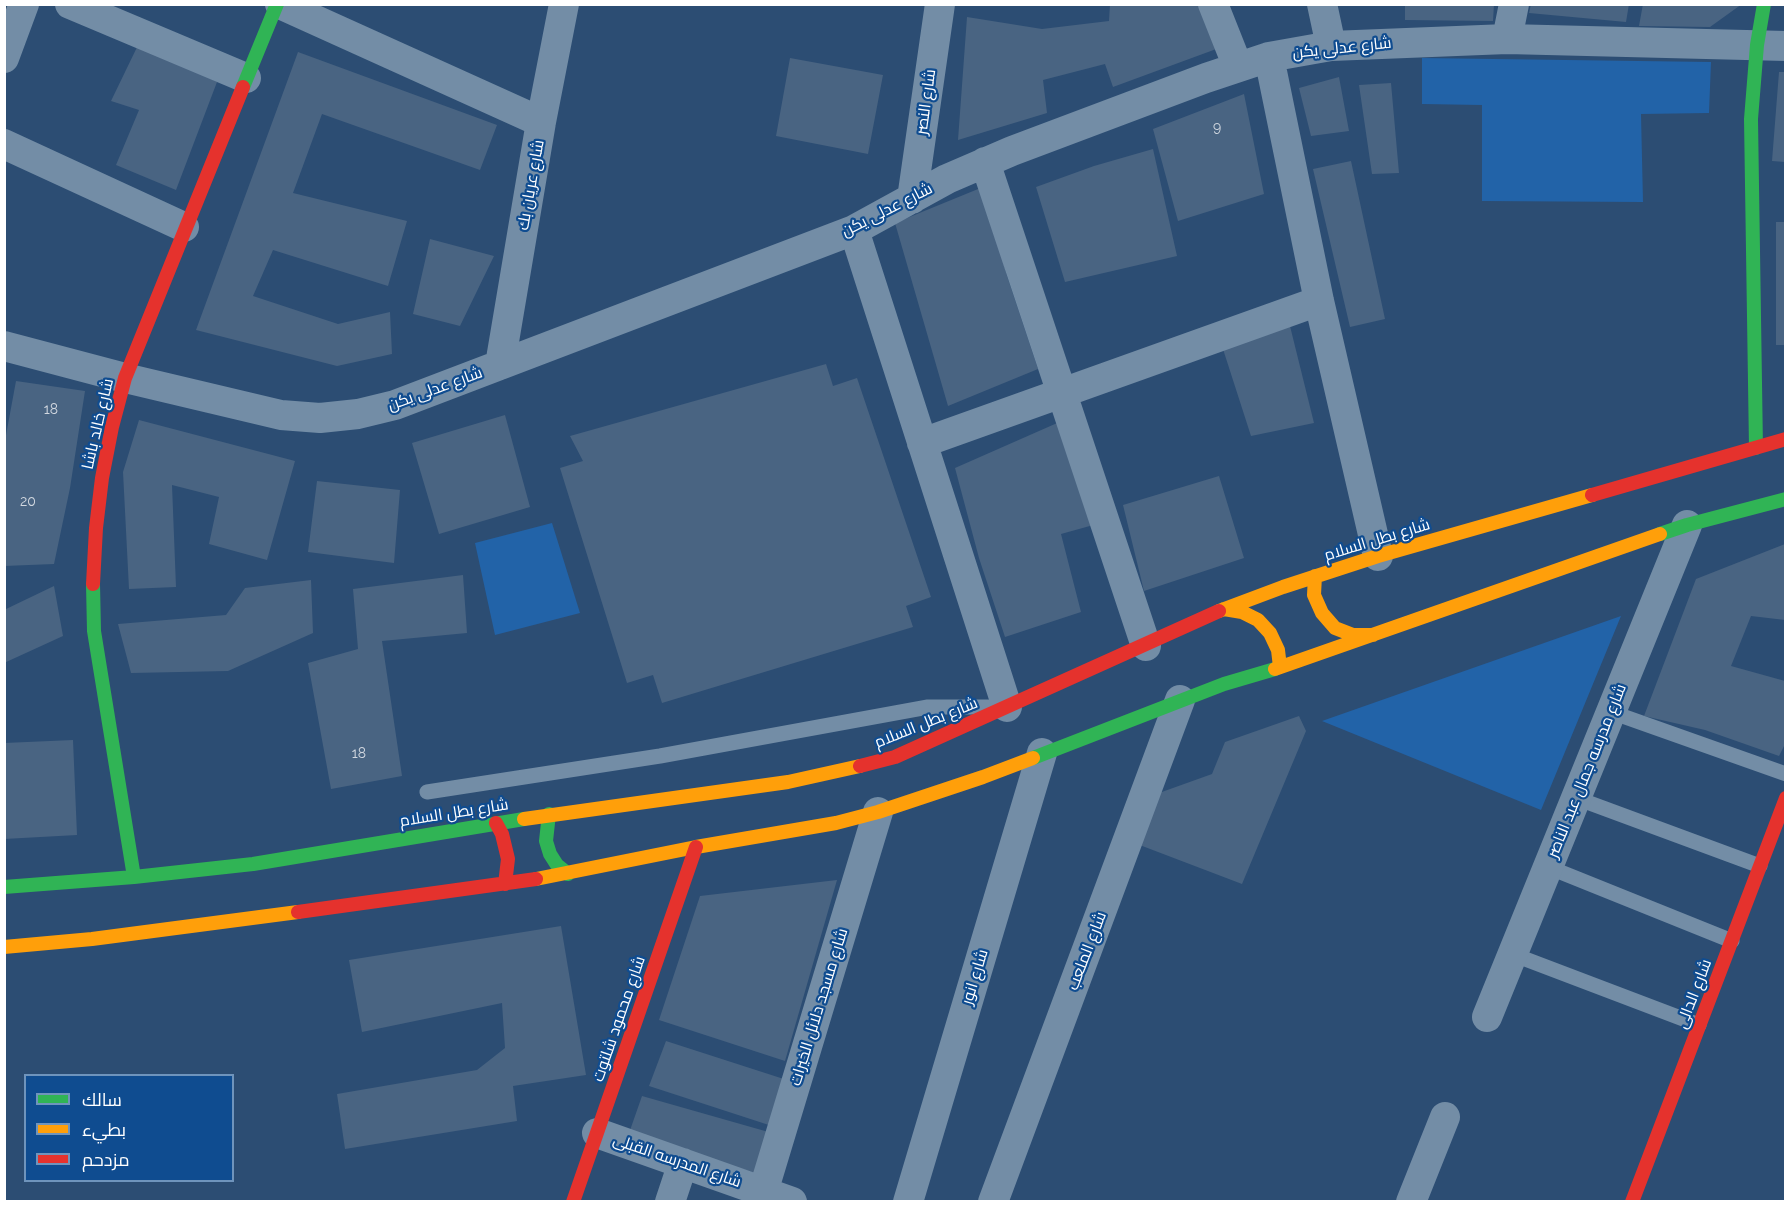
<!DOCTYPE html>
<meta charset="utf-8">
<style>
body{margin:0}
#map{position:relative;width:1790px;height:1206px;overflow:hidden;background:#2c4d73;font-family:Raleway,Cairo,sans-serif}
canvas{display:block}
.frame{position:absolute;inset:0;border:6px solid #fff;pointer-events:none}
.legend{position:absolute;left:24px;top:1074px;width:210px;height:108px;box-sizing:border-box;background:#0f4c90;border:2px solid #6f94bc;margin:0;padding:8px 10px;list-style:none;font-size:18px;color:#fff}
.legend li{display:flex;align-items:center;gap:12px;height:30px}
.legend b{width:30px;border:2px solid #6f94bc}
</style>
<div id="map">
<canvas width="1790" height="1206"></canvas>
<div class="frame"></div>
<ul class="legend">
<li><b style="height:8px;background:#30b455"></b>سالك</li>
<li><b style="height:8px;background:#ff9f0a"></b>بطيء</li>
<li><b style="height:8px;background:#e5322d"></b>مزدحم</li>
</ul>
</div>
<script>
const context = document.querySelector('canvas').getContext('2d');
context.lineJoin = 'round';
function fill(path, color) { context.fillStyle = color; context.fill(path, 'evenodd'); }
const toPath = rows => new Path2D(rows.map(r => 'M' + r).join(''));
function trace(path, color, width, dash) { context.strokeStyle = color; context.lineWidth = width; context.lineCap = dash ? 'butt' : 'round'; context.setLineDash(dash || []); context.stroke(path); }
function label(font, color, halo, rows, align = 'center') {
  context.font = font + ' Raleway,Cairo,sans-serif'; context.lineWidth = 4.5; context.setLineDash([]); context.textBaseline = 'middle'; context.strokeStyle = halo; context.fillStyle = color; for (const [text, x, y, turn = 0] of rows) {
    context.save(); context.translate(x, y); context.rotate((+turn || 0) * Math.PI / 180); context.textAlign = isNaN(turn) ? turn : align; if (halo) context.strokeText(text, 0, 0); context.fillText(text, 0, 0); context.restore();
  }
}
fill(toPath([
 [1422,58,1711,62,1709,113,1641,114,1643,202,1482,201,1482,105,1422,104],
 [552,523,580,613,495,635,475,543],
 [1621,616,1541,810,1322,721]
]), '#2263a8');
fill(toPath([
 [1110,4,1202,4,1219,48,1113,87,1105,64,1043,80,1047,113,958,140,967,17,1042,29,1109,21],
 [1405,4,1494,4,1493,21,1405,20],
 [1531,4,1629,4,1626,22,1529,13],
 [1643,4,1742,4,1710,27,1639,26],
 [140,41,217,82,176,190,116,165,139,110,111,101],
 [298,52,497,125,480,170,322,114,293,193,407,221,388,286,273,250,253,296,338,324,390,312,392,354,337,366,196,330],
 [790,58,883,75,868,154,776,136],
 [1779,72,1785,72,1785,162,1772,161],
 [1339,77,1349,131,1311,136,1299,88],
 [1391,83,1399,173,1372,174,1359,85],
 [1244,94,1264,194,1178,221,1153,129],
 [1153,149,1177,256,1065,282,1036,187,1094,166],
 [1351,161,1385,319,1350,327,1313,169],
 [983,187,1007,276,1038,369,948,406,895,223],
 [1776,222,1785,222,1785,345,1776,345],
 [430,239,494,256,460,326,413,314],
 [1288,318,1314,423,1251,436,1222,346],
 [826,364,833,386,857,378,931,597,906,606,913,627,662,703,653,675,627,683,560,468,583,461,570,436],
 [16,381,85,391,70,488,54,564,4,566,4,446],
 [505,415,530,507,439,534,412,443],
 [139,420,295,461,267,560,209,544,219,497,172,485,176,587,129,589,123,472],
 [1064,420,1097,524,1061,534,1081,612,1005,637,979,558,955,468],
 [1219,476,1244,558,1144,591,1123,505],
 [317,481,400,490,394,563,308,552],
 [1785,544,1785,620,1751,616,1731,666,1785,681,1785,744,1779,756,1705,730,1644,716,1696,579],
 [463,575,467,633,382,641,402,776,331,789,308,663,358,649,353,589],
 [311,580,313,633,228,671,131,673,118,624,226,615,245,588],
 [54,586,63,636,4,663,4,610],
 [1299,716,1306,731,1242,884,1137,844,1159,793,1212,774,1225,742],
 [73,740,77,835,4,839,4,743],
 [837,880,785,1061,659,1020,700,896],
 [561,926,586,1075,513,1086,517,1121,345,1149,337,1094,477,1070,505,1048,502,1003,362,1032,349,960],
 [666,1041,790,1081,775,1127,649,1086],
 [642,1096,772,1133,762,1175,628,1136]
]), '#496482');
trace(toPath([
 [1611,712,1786,774],
 [427,792,660,756,928,707,989,707],
 [1576,798,1760,866],
 [1548,867,1732,941],
 [1512,954,1699,1025]
]), '#738da6', 15);
trace(toPath([
 [70,4,246,78],
 [280,4,541,122],
 [1213,4,1238,67],
 [1322,4,1331,46],
 [1507,39,1514,4],
 [1269,57,1319,301,1378,556],
 [4,58,24,4],
 [4,144,184,227],
 [985,162,1146,646],
 [912,199,940,4],
 [854,230,1007,707],
 [4,346,125,378,281,415,320,418,358,414,395,405,854,230,947,179,1012,151,1206,78,1269,57,1331,46,1507,39,1786,46],
 [500,365,541,122,564,4],
 [922,443,1319,301],
 [1487,1017,1687,525],
 [597,1133,792,1202],
 [670,1202,683,1163],
 [760,1202,878,812],
 [908,1202,1042,753],
 [993,1202,1180,700],
 [1411,1202,1445,1117]
]), '#738da6', 30);
trace(toPath([
 [243,87,277,4],
 [1756,448,1751,119,1757,45,1764,4],
 [1660,534,1687,525,1786,499],
 [93,584,94,631,134,877],
 [1033,758,1224,684,1275,669],
 [549,814,546,841,550,854,557,865,568,874],
 [4,887,134,877,253,864,524,819]
]), '#30b455', 14);
trace(toPath([
 [1315,576,1314,595,1322,613,1335,628,1353,635,1373,635],
 [1224,609,1242,612,1258,620,1270,633,1278,650,1280,667],
 [1219,611,1283,587,1378,556,1592,495],
 [1275,669,1660,534],
 [524,819,788,782,860,766],
 [536,879,696,847,836,823,878,812,983,777,1033,758],
 [4,947,92,939,298,912]
]), '#ff9f0a', 14);
trace(toPath([
 [1592,495,1786,439],
 [93,584,96,528,102,478,112,427,125,378,243,87],
 [860,766,895,757,1219,611],
 [496,823,502,834,508,859,505,884],
 [298,912,536,879],
 [573,1202,696,847],
 [1632,1202,1786,798]
]), '#e5322d', 14);
label('14px', '#d2d8e0', null, [
 ["9",1217,128],
 ["18",51,410],
 ["20",28,502],
 ["18",359,754]
]);
label('16px', '#fff', '#0f4c90', [
 ["شارع عدلى يكن",1342,48,-6],
 ["شارع النصر",926,102,-82],
 ["شارع عريان بك",531,185,-80],
 ["شارع عدلى يكن",887,210,-27],
 ["شارع عدلى يكن",435,389,-20],
 ["شارع خالد باشا",98,424,-77],
 ["شارع بطل السلام",1377,540,-17],
 ["شارع بطل السلام",926,723,-22],
 ["شارع مدرسه جمال عبد الناصر",1587,771,-68],
 ["شارع بطل السلام",454,813,-9],
 ["شارع الملعب",1087,951,-69],
 ["شارع انور",975,977,-73],
 ["شارع الدالى",1694,994,-69],
 ["شارع مسجد دلائل الخيرات",819,1007,-73],
 ["شارع محمود شلتوت",619,1019,-71],
 ["شارع المدرسه القبلى",677,1161,19]
]);
</script>
